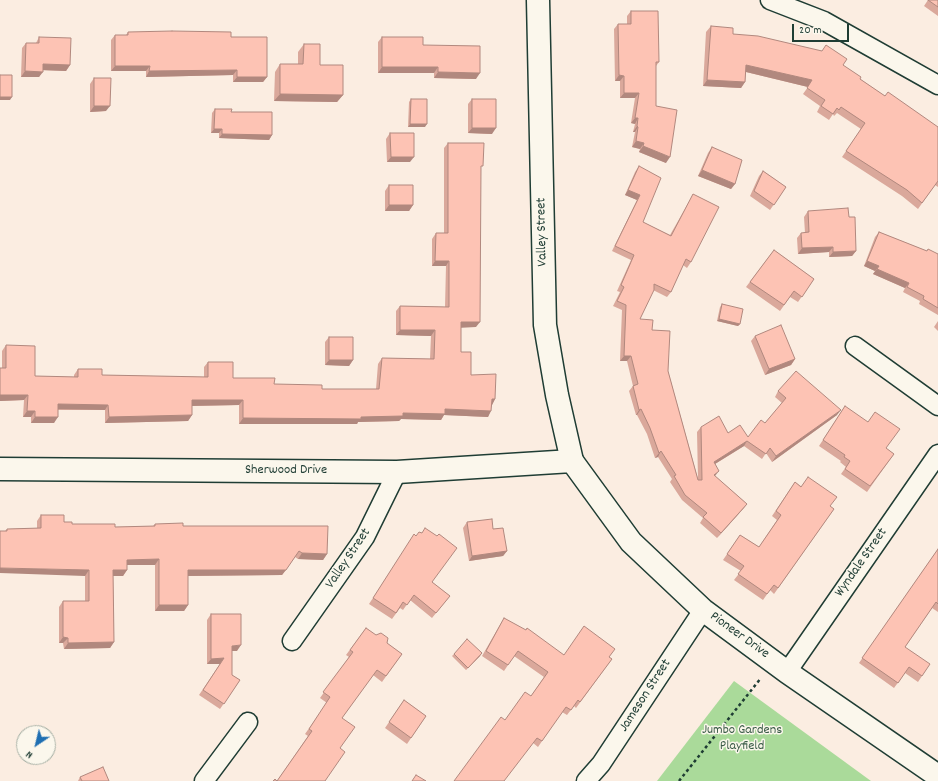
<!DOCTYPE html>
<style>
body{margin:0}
#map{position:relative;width:938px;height:781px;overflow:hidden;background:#fbede1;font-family:Dekko,sans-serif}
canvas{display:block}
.north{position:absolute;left:16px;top:725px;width:40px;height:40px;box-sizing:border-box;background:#fbf7ec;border:1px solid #a3ada2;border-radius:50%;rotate:215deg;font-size:11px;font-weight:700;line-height:16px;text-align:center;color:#1f3d34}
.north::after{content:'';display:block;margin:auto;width:14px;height:18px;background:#1f6fb2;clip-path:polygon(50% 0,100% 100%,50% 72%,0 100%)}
.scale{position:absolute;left:792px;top:24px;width:57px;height:18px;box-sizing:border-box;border:2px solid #1f3d34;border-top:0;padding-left:5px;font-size:12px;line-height:14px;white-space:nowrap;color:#1f3d34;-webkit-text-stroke:3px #fbf7ec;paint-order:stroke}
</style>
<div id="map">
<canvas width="938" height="781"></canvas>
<div class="north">N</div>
<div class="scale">20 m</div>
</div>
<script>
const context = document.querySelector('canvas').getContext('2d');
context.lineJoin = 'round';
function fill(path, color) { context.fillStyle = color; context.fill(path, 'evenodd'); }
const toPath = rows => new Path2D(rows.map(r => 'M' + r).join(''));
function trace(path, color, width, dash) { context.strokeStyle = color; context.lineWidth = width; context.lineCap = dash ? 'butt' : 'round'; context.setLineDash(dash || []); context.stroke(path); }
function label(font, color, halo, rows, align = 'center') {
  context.font = font + ' Dekko,sans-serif'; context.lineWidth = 3; context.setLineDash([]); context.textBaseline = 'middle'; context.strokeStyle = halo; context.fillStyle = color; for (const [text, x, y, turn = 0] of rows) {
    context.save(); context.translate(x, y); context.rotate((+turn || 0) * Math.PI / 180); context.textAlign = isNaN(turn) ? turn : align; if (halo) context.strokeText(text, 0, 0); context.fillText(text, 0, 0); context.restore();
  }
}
fill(toPath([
 [734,681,871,781,657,781]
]), '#aada9a');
const minor = toPath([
 [770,0,824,21,938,85],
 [855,346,938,406],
 [292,641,365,537,397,472],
 [787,672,938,454],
 [204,781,248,722],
 [586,781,601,764,703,610]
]);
const tertiary = toPath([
 [0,469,397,472,572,461,631,542,703,610,787,672,938,776]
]);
const secondary = toPath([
 [538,0,545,325,557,395,572,461]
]);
trace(minor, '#1f3d34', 21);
trace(tertiary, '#1f3d34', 25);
trace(secondary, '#1f3d34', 25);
trace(toPath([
 [679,781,761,678]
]), '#1f3d34', 2.5, [3, 3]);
trace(minor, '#fbf7ec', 18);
trace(tertiary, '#fbf7ec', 22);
trace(secondary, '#fbf7ec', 22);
fill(toPath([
 [928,0,938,0,938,16,924,6],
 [631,11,659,62,656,66,656,106,666,163,639,152,640,149,632,147,635,132,633,132,635,124,631,123,635,98,620,98,620,81,615,81,614,29,618,24,627,24,627,16],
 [711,26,733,34,843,65,860,79,885,96,938,127,938,187,935,185,918,209,902,196,842,157,861,129,837,113,834,116,833,114,829,120,817,112,820,106,803,94,808,87,746,72,745,82,741,88,703,86,706,32],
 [128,32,231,37,267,77,263,82,233,82,233,75,146,77,146,71,111,71,111,40,115,35,126,35],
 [39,37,70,65,66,71,43,70,39,77,21,77,22,48,26,43,36,43],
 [382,37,423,45,476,79,434,78,434,73,378,73,378,42],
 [304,44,343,95,337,102,274,101,275,72,280,64,298,64,298,52],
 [94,78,106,111,90,112,90,84],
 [411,99,425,127,408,127,409,102],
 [472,99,492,134,468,133,468,104],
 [215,109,231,112,272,135,269,140,219,138,219,133,211,133,212,113],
 [390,133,410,162,387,162,386,139],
 [448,143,480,170,476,327,461,327,461,352,471,375,495,399,492,405,488,417,444,415,441,420,401,419,399,421,358,422,357,424,239,424,239,405,192,406,192,415,188,421,105,423,105,410,58,410,54,423,31,423,31,417,23,417,24,400,0,401,0,368,2,368,2,351,6,345,35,376,74,377,74,375,78,369,102,375,204,377,204,367,208,362,233,378,274,384,322,389,376,389,378,364,382,358,430,359,431,336,396,335,396,311,400,306,445,307,446,266,432,266,432,239,436,233,444,233,444,148],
 [712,147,735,184,731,189,698,176,708,153],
 [639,166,643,222,670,235,690,200,693,194,691,262,687,268,683,265,671,292,667,297,653,290,640,319,652,330,668,371,698,479,697,432,701,427,728,433,748,437,765,423,782,403,775,397,778,391,837,415,772,462,766,453,762,459,744,446,715,464,715,476,747,504,743,509,717,538,700,523,703,518,682,500,670,482,672,479,658,457,655,458,647,434,637,415,636,415,629,391,633,386,627,361,620,361,622,310,613,306,620,292,617,291,631,260,612,251,637,200,625,195,635,172],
 [763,171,786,187,770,210,750,196,759,176],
 [389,185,413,205,409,211,385,211,385,191],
 [808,211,849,217,856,251,852,256,829,257,829,252,798,254,797,238,801,233,805,233,804,217],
 [879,232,927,251,938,254,938,315,919,304,920,301,903,292,905,288,873,274,875,271,864,266,875,237],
 [774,250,814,279,798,302,790,297,780,311,746,287],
 [722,304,740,324,738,326,717,321,720,307],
 [938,321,938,331,934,327],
 [755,336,795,359,791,365,765,375,751,341],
 [329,337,353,360,349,366,325,365,325,342],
 [845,406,886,448,894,454,867,492,841,474,846,467,840,462,841,461,819,446],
 [795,482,834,509,774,594,770,590,763,600,734,580,741,571,723,560,740,535,759,547,777,520,772,516],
 [41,515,72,524,115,527,153,526,155,524,183,526,327,554,323,560,298,559,295,557,282,575,188,576,188,605,184,611,155,611,155,565,127,565,127,570,123,576,113,576,114,642,110,648,64,649,63,643,59,643,59,607,63,601,85,601,85,576,5,531,7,529,37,528,37,521],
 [467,522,493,529,507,551,503,556,469,561,463,528],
 [411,540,432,582,450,596,432,618,410,600,403,610,400,608,392,619,369,604],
 [938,549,938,612,932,608,905,647,922,676,918,682,905,673,894,688,859,663],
 [211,614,237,651,232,651,232,675,240,680,220,709,199,695,220,664,207,664,207,620],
 [504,618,564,655,609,657,612,659,576,708,574,706,567,715,562,712,538,747,505,720,531,696,544,677,514,656,504,671,482,656,501,623],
 [366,628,402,654,382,682,373,675,342,718,340,748,325,781,277,781,308,736,305,734,327,703,320,698,349,657,346,655],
 [454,654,480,656,466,670,452,656],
 [404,700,426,716,407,744,385,728],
 [80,777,109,781,78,781]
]), '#daa89b');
fill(toPath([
 [43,64,70,65,66,71,39,70],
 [746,65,812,80,808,87,742,71],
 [115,66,150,66,146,71,111,71],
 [382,67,438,67,434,73,378,73],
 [237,70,233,75,146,77,149,71],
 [25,71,43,72,39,77,21,77],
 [438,72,480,73,476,79,434,78],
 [619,75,624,76,620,81,615,81],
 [237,77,267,77,263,82,233,82],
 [707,80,745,82,741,88,703,86],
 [624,93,639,93,635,98,620,98],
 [280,94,343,95,337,102,274,101],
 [0,97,12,97,10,100,0,100],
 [94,106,110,106,106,111,90,112],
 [635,118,638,118,635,124,631,123],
 [410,124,427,124,425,127,408,127],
 [637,126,638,127,635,132,633,132],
 [472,128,496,128,492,134,468,133],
 [214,129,222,129,219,133,211,133],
 [222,134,272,135,269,140,219,138],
 [636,141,644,143,640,149,632,147],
 [643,146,670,157,666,163,639,152],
 [391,157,414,157,410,162,387,162],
 [702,170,735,184,731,189,698,176],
 [628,190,640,195,637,200,625,195],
 [389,205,413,205,409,211,385,211],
 [833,247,829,252,798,254,802,248],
 [856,251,852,256,829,257,833,252],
 [435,261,449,261,446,266,432,266],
 [867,261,879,266,875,271,864,266],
 [877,269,909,283,905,288,873,274],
 [719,319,740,324,738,326,717,321],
 [461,322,480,322,476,327,457,328],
 [400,330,435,330,431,336,396,335],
 [624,356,631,356,627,361,620,361],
 [795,359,791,365,765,375,769,369],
 [329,360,353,360,349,366,325,365],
 [0,395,28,395,24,400,0,401],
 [492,399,495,399,492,405],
 [192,400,243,400,239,405,188,406],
 [58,404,108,405,105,410,54,409],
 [445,409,491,411,488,417,444,415,441,420,401,419,399,421,358,422,357,424,239,424,243,418,361,417],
 [641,409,637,415,636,415,639,410],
 [841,410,837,415,772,462,776,456],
 [27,411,35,411,31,417,23,417],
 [192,415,188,421,105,423,109,417],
 [35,417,58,417,54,423,31,423],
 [747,441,744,446,710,467,714,462],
 [661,451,658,457,655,458,659,453],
 [719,471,715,476,714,475],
 [747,504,743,509,717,538,721,533],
 [507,551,503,556,469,561,472,556],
 [302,553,327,554,323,560,298,559],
 [159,559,155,565,123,565,127,560],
 [0,568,89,570,85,576,0,573],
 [113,570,127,570,123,576,109,576],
 [188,570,286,570,282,575,184,576],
 [159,605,188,605,184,611,155,611],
 [63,637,68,638,63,643,59,643],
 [114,642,110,648,64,649,68,643],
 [241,645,237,651,228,651,232,646],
 [482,653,480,656,466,670,468,668],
 [224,658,220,664,207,664,211,659]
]), '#b1887e');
const building = toPath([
 [928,0,938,0,938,7,928,0],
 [631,11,658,11,659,62,656,62,656,106,677,110,670,157,643,146,644,143,636,141,638,127,637,126,638,118,635,118,639,93,624,93,624,76,619,75,618,24,631,24,631,11],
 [711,26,733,28,733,34,758,36,822,51,826,45,847,59,843,65,861,77,860,79,885,96,888,92,938,127,938,181,922,203,907,190,846,151,865,123,841,107,839,110,837,108,833,114,821,106,825,100,807,88,812,80,746,65,745,82,707,80,711,26],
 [172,31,231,32,231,37,267,37,267,77,237,77,237,70,149,71,150,66,115,66,115,35,128,35,128,32,172,31],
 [39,37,71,38,70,65,43,64,43,72,25,71,26,43,39,43,39,37],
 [382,37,423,37,423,45,480,46,480,73,438,72,438,67,382,67,382,37],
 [304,44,320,44,320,65,343,65,343,95,280,94,280,64,303,64,304,44],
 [0,75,12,75,12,97,0,97,0,75],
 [94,78,111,78,110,106,94,106,94,78],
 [411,99,427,99,427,124,410,124,411,99],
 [472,99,496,99,496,128,472,128,472,99],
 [215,109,232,109,231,112,272,112,272,135,222,134,222,129,214,129,215,109],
 [390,133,414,133,414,157,391,157,390,133],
 [448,143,484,143,483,166,481,166,480,322,461,322,461,352,471,352,471,375,496,374,495,399,492,399,491,411,445,409,445,414,403,413,403,416,361,417,361,419,243,418,243,400,192,400,192,415,109,417,108,405,58,404,58,417,35,417,35,411,27,411,28,395,0,395,0,368,6,368,6,345,35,346,35,376,78,377,78,369,102,369,102,375,208,377,208,362,233,362,233,378,275,378,274,384,322,385,322,389,379,389,382,358,434,359,435,330,400,330,400,306,449,307,449,261,435,261,436,233,448,233,448,143],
 [712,147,742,160,735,184,702,170,712,147],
 [639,166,661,178,643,222,671,236,693,194,719,207,691,262,686,259,671,292,654,284,654,290,640,319,653,320,652,330,670,331,668,371,698,480,702,480,701,427,719,416,728,433,740,425,748,437,761,420,765,423,786,398,778,391,796,371,841,410,776,456,770,448,766,454,747,441,714,462,719,471,714,475,747,504,721,533,703,517,707,513,685,495,674,476,676,475,661,451,659,453,650,428,641,409,639,410,633,386,638,384,631,356,624,356,626,305,617,301,624,287,621,285,634,255,615,246,640,195,628,190,639,166],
 [763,171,786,187,774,205,754,191,763,171],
 [389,185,413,185,413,205,389,205,389,185],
 [848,208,849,217,855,217,856,251,833,252,833,247,802,248,801,233,809,232,808,211,848,208],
 [879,232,927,251,928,249,938,254,938,308,923,299,924,296,907,287,909,283,877,269,879,266,867,261,879,232],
 [774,250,814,279,802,297,794,291,784,305,750,282,774,250],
 [722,304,743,309,740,324,719,319,722,304],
 [781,325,795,359,769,369,755,336,781,325],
 [329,337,353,337,353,360,329,360,329,337],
 [845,406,868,422,875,412,900,429,886,448,894,454,870,486,845,469,850,461,844,457,845,455,823,440,845,406],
 [808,477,837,497,830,506,834,509,778,588,774,585,767,594,738,574,744,566,727,554,740,535,759,547,781,515,776,511,795,482,801,487,808,477],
 [41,515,64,515,64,522,72,522,72,524,115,524,115,527,155,526,155,524,183,523,183,526,328,526,327,554,302,553,299,551,286,570,188,570,188,605,159,605,159,559,127,560,127,570,113,570,114,642,68,643,68,638,63,637,63,601,89,601,89,570,0,568,0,531,7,531,7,529,41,528,41,515],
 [492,519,493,529,503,528,507,551,472,556,467,522,492,519],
 [425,528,437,536,439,534,457,548,432,582,450,596,436,613,414,595,407,605,403,602,396,613,373,598,414,534,416,536,419,532,422,533,425,528],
 [938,549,938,604,936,602,905,647,930,664,922,676,909,667,898,683,862,658,938,549],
 [211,614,241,614,241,645,232,646,232,675,240,680,224,704,203,690,224,658,211,659,211,614],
 [504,618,526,630,527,628,564,655,584,626,615,649,609,657,612,659,580,702,578,700,571,710,566,707,542,741,537,738,504,781,454,781,501,717,505,720,525,692,531,696,548,672,518,651,508,665,486,651,504,618],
 [366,628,376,635,381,633,388,638,387,643,402,654,386,676,377,670,342,718,355,727,340,748,345,752,325,781,273,781,275,779,277,781,312,731,309,729,330,697,323,692,353,652,350,650,366,628],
 [467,639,482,653,468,668,454,654,467,639],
 [404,700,426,716,411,738,389,722,404,700],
 [103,767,109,781,82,781,80,777,103,767],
 [416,775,426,781,412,781,416,775]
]);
fill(building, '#fdc3b4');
trace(building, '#b1887e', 1);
label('14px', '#1f3d34', '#fbf7ec', [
 ["Valley Street",543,232,-91],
 ["Sherwood Drive",286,471],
 ["Valley Street",349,559,-56],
 ["Wyndale Street",862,563,-55],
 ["Pioneer Drive",739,636,36],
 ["Jameson Street",646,696,-57]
]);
label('14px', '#3b5c48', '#fbf7ec', [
 ["Jumbo Gardens",742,731],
 ["Playfield",742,747]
]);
</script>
